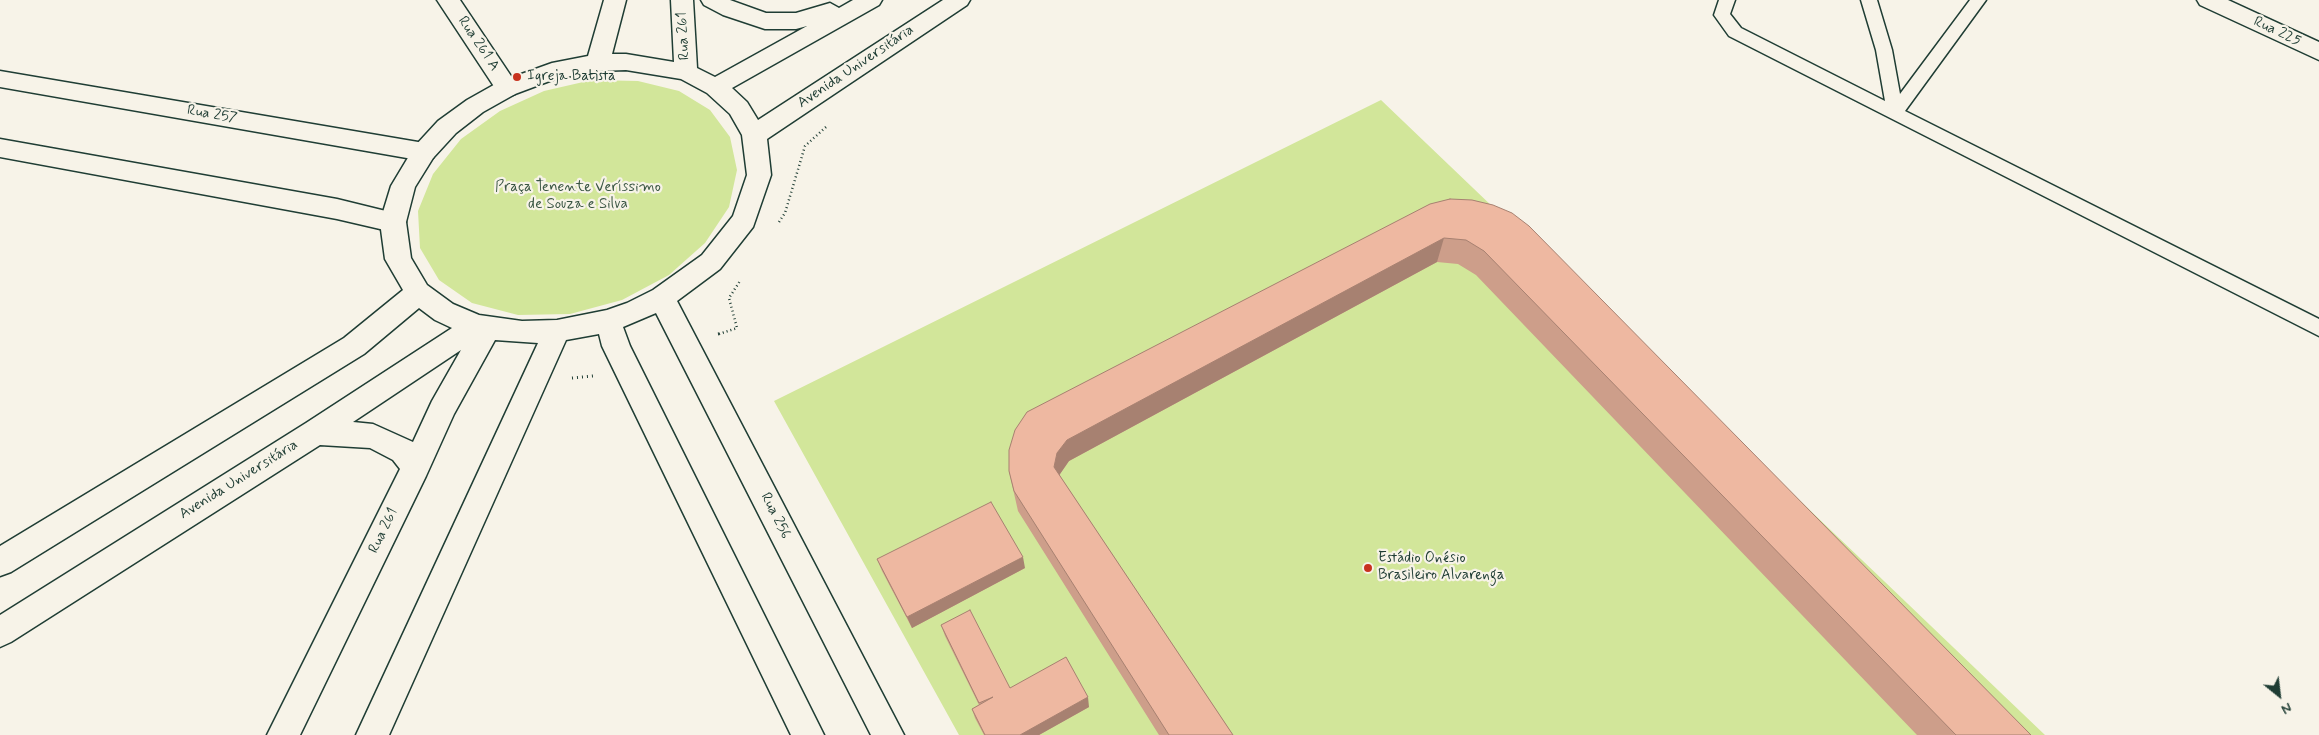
<!DOCTYPE html>
<meta charset="utf-8">
<style>
body{margin:0}
#map{position:relative;width:2319px;height:735px;overflow:hidden;background:#f7f3e8;font-family:Mynerve,sans-serif}
canvas{display:block}
.north{position:absolute;left:2254px;top:670px;width:50px;height:50px;-webkit-text-stroke:4px #f7f3e8;paint-order:stroke;rotate:151deg;font-size:14px;font-weight:700;line-height:20px;text-align:center;color:#1f3d34}
.north::after{content:'';display:block;margin:auto;width:18px;height:22px;background:#1f3d34;clip-path:polygon(50% 0,100% 100%,50% 72%,0 100%)}
</style>
<div id="map">
<canvas width="2319" height="735"></canvas>
<div class="north">N</div>
</div>
<script>
const context = document.querySelector('canvas').getContext('2d');
context.lineJoin = 'round';
function fill(path, color) { context.fillStyle = color; context.fill(path, 'evenodd'); }
const toPath = rows => new Path2D(rows.map(r => 'M' + r).join(''));
function trace(path, color, width, dash) { context.strokeStyle = color; context.lineWidth = width; context.lineCap = dash ? 'butt' : 'round'; context.setLineDash(dash || []); context.stroke(path); }
function label(font, color, halo, rows, align = 'center') {
  context.font = font + ' Mynerve,sans-serif'; context.lineWidth = 4.5; context.setLineDash([]); context.textBaseline = 'middle'; context.strokeStyle = halo; context.fillStyle = color; for (const [text, x, y, turn = 0] of rows) {
    context.save(); context.translate(x, y); context.rotate((+turn || 0) * Math.PI / 180); context.textAlign = isNaN(turn) ? turn : align; if (halo) context.strokeText(text, 0, 0); context.fillText(text, 0, 0); context.restore();
  }
}
fill(toPath([
 [592,80,638,81,679,91,710,110,730,137,737,170,729,207,705,243,669,275,622,300,570,314,518,315,472,303,439,280,420,248,418,211,433,174,461,139,500,111,544,91],
 [1381,100,2045,735,959,735,774,401]
]), '#d2e69a');
const lane = toPath([
 [1719,0,1735,0,1730,14,1741,28,1885,101,1876,50,1861,0,1877,0,1892,50,1900,94,1970,0,1986,0,1905,111,2319,319,2319,336,1729,36,1714,15,1719,0]
]);
const street = toPath([
 [437,0,460,0,515,82,519,88,515,94,507,97,499,94,437,0],
 [2197,0,2228,0,2319,42,2319,60,2200,5,2197,0],
 [0,71,424,143,433,146,436,152,433,158,424,161,0,87,0,71],
 [0,139,337,199,402,215,406,222,402,229,393,232,337,219,0,157,0,139]
]);
const secondary = toPath([
 [604,0,626,0,612,54,626,54,674,62,671,0,693,0,697,68,715,77,807,26,796,29,765,29,723,15,704,5,701,0,730,0,766,13,796,13,830,3,839,8,853,0,882,0,879,5,732,88,747,102,758,120,943,0,970,0,967,5,767,139,771,175,753,227,720,269,677,301,904,735,871,735,656,313,623,327,630,346,824,735,791,735,602,346,599,334,566,340,389,735,356,735,538,343,495,340,454,414,426,476,300,735,267,735,400,469,393,460,370,448,320,445,11,642,0,647,0,615,306,423,452,328,435,320,419,308,364,354,11,572,0,576,0,546,344,338,403,290,385,259,380,222,391,186,415,146,438,121,467,100,499,82,552,63,588,56,604,0],
 [626,70,681,79,707,93,730,114,742,135,747,175,733,216,702,255,653,290,627,303,607,310,557,320,522,321,479,315,453,304,427,285,411,258,406,222,415,187,433,158,456,133,483,112,515,94,555,79,598,71,626,70],
 [461,350,432,401,413,442,373,424,353,422,461,350]
]);
trace(lane, '#1f3d34', 3);
trace(street, '#1f3d34', 3);
trace(secondary, '#1f3d34', 3);
trace(toPath([
 [779,222,785,213,805,146,826,127],
 [719,334,737,328,729,298,740,281]
]), '#1f3d34', 2.5, [1, 3]);
trace(toPath([
 [718,334,723,333],
 [572,378,593,376]
]), '#1f3d34', 3, [1, 4]);
fill(lane, '#f7f3e8');
fill(street, '#f7f3e8');
fill(secondary, '#f7f3e8');
fill(toPath([
 [1450,199,2031,735,1917,735,1476,275,1458,264,1437,262,1069,461,1060,474,1060,476,1233,735,1159,735,1018,511,1009,471],
 [877,559,1025,568,912,628,882,571],
 [941,625,1010,688,1089,707,1039,735,984,735,975,718,972,709,979,705,945,636]
]), '#cd9e8a');
fill(toPath([
 [1444,238,1437,262,1069,461,1060,474,1057,488,1054,467,1057,453,1067,440],
 [1023,557,1025,568,912,628,907,617],
 [1088,697,1089,707,1039,735,1020,735]
]), '#a78171');
const building = toPath([
 [1450,199,1472,200,1493,205,1512,213,1529,226,2031,735,1956,735,1484,251,1466,240,1444,238,1067,440,1057,453,1054,467,1233,735,1169,735,1014,491,1009,471,1009,450,1015,430,1027,412,1430,204,1450,199],
 [991,502,1023,557,907,617,877,559,991,502],
 [970,610,1010,688,1066,657,1088,697,1020,735,985,735,972,709,993,697,979,703,941,625,970,610]
]);
fill(building, '#eeb8a1');
trace(building, '#a78171', 1);
for (const [x, y, r, color] of [
 [517,77,5,"#c8321e"],
 [1368,568,5,"#c8321e"]
]) { const dot = new Path2D(); dot.arc(x, y, r, 0, 2 * Math.PI); context.fillStyle = color; context.fill(dot); trace(dot, '#f7f3e8', 2); }
label('15px', '#1f3d34', '#f7f3e8', [
 ["Rua 225",2277,32,25],
 ["Rua 261",684,36,-93],
 ["Rua 261 A",478,44,56],
 ["Avenida Universitária",856,67,-34],
 ["Rua 257",212,115,10],
 ["Avenida Universitária",239,480,-32],
 ["Rua 256",775,516,63],
 ["Rua 261",384,531,-64]
]);
label('15px', '#1f3d34', '#f7f3e8', [
 ["Igreja Batista",527,77],
 ["Estádio Onésio",1378,559],
 ["Brasileiro Alvarenga",1378,576]
], 'left');
label('15px', '#3a5643', '#f7f3e8', [
 ["Praça Tenente Veríssimo",578,188],
 ["de Souza e Silva",578,205]
]);
</script>
